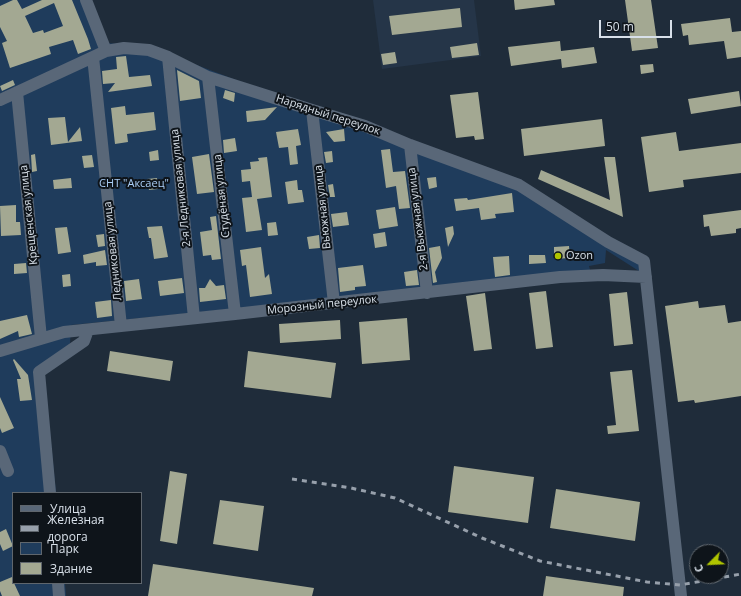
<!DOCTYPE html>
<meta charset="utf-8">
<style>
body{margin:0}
#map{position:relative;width:741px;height:596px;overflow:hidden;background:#1f2c3a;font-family:"Open Sans",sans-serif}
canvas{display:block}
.legend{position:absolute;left:12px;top:492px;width:130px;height:92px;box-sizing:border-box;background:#0e141a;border:1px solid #5f666d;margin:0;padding:5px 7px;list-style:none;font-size:12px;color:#d8e0e9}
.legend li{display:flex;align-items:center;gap:8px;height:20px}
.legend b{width:20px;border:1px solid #5f666d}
.north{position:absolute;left:689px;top:544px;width:40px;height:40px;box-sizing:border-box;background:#0e141a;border:1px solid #5f666d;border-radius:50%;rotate:246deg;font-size:11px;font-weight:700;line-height:16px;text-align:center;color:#d8e0e9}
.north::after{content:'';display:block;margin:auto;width:14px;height:18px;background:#b0c500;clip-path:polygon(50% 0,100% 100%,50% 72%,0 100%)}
.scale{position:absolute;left:599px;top:20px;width:73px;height:18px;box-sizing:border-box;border:2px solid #d8e0e9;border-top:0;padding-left:5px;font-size:12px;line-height:14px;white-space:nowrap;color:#d8e0e9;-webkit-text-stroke:3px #0e141a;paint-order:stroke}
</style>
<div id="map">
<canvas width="741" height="596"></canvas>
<ul class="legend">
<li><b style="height:5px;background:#596778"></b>Улица</li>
<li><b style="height:5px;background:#97a0ab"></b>Железная дорога</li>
<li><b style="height:11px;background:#1f3c5c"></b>Парк</li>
<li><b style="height:11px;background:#a3a892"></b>Здание</li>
</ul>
<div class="north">С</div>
<div class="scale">50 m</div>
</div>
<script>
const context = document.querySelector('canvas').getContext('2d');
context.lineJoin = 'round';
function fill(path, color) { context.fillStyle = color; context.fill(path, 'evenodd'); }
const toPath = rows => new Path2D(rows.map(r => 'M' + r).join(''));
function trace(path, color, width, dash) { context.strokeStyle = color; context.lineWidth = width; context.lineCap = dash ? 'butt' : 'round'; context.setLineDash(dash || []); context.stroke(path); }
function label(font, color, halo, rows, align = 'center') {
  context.font = font + ' "Open Sans",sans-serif'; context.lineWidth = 4; context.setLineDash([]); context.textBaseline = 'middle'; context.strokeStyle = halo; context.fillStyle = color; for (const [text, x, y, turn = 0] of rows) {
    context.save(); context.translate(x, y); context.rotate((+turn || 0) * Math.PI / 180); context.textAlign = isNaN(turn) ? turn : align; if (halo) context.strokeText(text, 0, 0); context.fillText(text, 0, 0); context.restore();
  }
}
fill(toPath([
 [373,0,474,0,481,56,382,69]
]), '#253548');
fill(toPath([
 [0,0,86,0,105,43,147,46,312,109,486,169,642,263,642,273,606,250,605,263,589,266,591,273,71,325,70,344,44,372,56,493,13,493,13,583,65,583,66,596,0,596]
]), '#1f3c5c');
fill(toPath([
 [13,0,17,0,22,9,42,0,72,0,88,39,91,49,78,54,73,40,49,47,51,54,10,68,2,43,7,41,0,27,0,6],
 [54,3,63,26,44,33,43,30,33,33,25,16],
 [514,0,554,0,555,5,515,10],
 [625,0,651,0,658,48,632,51],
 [460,8,462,27,392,35,389,16],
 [730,18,732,32,741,31,741,57,727,59,724,41,689,45,688,35,683,36,681,24],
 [560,41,561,51,594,47,597,63,562,68,561,59,511,66,508,47],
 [477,43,479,55,452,58,450,47],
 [395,52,397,63,383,65,381,54],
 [126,56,129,77,150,75,152,86,108,92,115,83,103,84,102,71,117,69,116,57],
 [653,64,654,72,641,74,640,65],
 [177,70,199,81,201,98,180,101],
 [13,80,15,85,2,91,0,86],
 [225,90,235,93,234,102,223,98],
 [739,91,741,106,691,114,688,99],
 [478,92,484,139,475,140,474,136,456,138,450,95],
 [125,106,126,115,154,112,156,130,127,134,128,142,115,144,111,108],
 [277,107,265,120,247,122,246,111],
 [65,117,68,142,80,127,82,141,51,145,48,118],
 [602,119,605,146,524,156,521,129],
 [298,129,301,145,296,146,298,164,290,165,288,147,279,148,276,132],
 [344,129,345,141,334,142,326,132],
 [676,132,679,151,741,143,741,173,683,180,684,187,649,192,641,137],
 [235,138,237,151,224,153,223,140],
 [390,149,393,172,405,171,410,208,399,209,396,186,386,188,381,150],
 [158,150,159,160,150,161,149,152],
 [332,151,333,162,326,163,324,152],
 [35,154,37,171,32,172,31,155],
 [209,154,214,192,197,194,192,157],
 [92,155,94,167,84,168,82,156],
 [267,157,272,197,257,199,262,230,246,232,242,198,252,197,250,181,242,182,241,170,251,169,250,162,259,161,258,158],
 [604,157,615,157,623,217,538,179,541,170,610,200],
 [436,177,437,187,429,189,427,178],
 [71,178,72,188,54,189,53,180],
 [157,178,158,189,149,190,147,179],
 [297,180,298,190,302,190,304,202,288,204,285,182],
 [333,184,335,197,330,197,328,185],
 [512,193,514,212,495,214,496,218,481,220,479,208,456,211,454,199,467,198,468,200],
 [16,205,16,222,20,222,21,235,1,236,0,206],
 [395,207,398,226,379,229,376,210],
 [741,210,741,228,736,229,736,233,711,236,709,226,704,227,703,215],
 [347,212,349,225,333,227,331,214],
 [216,216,221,259,212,260,211,255,203,256,200,232,212,230,210,217],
 [276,222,278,235,268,236,267,223],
 [162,226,168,257,154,259,151,238,149,238,147,227],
 [453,226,454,234,448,247,445,228],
 [67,227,71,252,58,254,55,228],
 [385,232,387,246,375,248,373,234],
 [104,234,105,246,98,247,96,235],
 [319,235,320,248,309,249,307,237],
 [440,246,442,258,435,272,437,282,433,283,429,248],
 [569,246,570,258,554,259,554,247],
 [261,247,265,278,269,274,272,294,250,297,246,265,242,266,240,250],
 [105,250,107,265,96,266,96,262,84,264,83,255],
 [529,255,545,255,546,263,529,264],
 [509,256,510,275,495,277,493,257],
 [26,263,27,273,14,274,14,264],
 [363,265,366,286,355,287,355,290,340,292,338,268],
 [417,270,419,285,406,286,404,272],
 [70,274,71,286,63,287,62,275],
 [182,278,184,293,160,296,158,281],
 [139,279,142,299,126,301,124,281],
 [210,279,216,286,224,285,226,299,200,302,199,288,205,288],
 [546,291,553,347,536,349,529,293],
 [627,292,633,344,614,346,609,294],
 [485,293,492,349,474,351,466,296],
 [111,300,112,316,97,318,95,302],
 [698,301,699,308,725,305,728,323,741,321,741,396,695,403,694,400,678,402,665,306],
 [27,315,32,334,19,337,18,331,0,339,0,321],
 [407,318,410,360,362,364,359,322],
 [340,320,341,339,280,343,279,324],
 [110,351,173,361,170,381,107,371],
 [248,351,336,363,331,398,244,387],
 [14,359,28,375,32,400,20,401,17,379,21,379,13,360],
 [632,370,639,431,608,434,607,426,616,425,610,372],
 [0,397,14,428,2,433,0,428],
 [454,466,534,477,528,523,448,512],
 [170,471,187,474,177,544,160,541],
 [556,489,640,502,635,541,550,528],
 [220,500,264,506,258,551,213,544],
 [6,529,13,546,3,551,0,544,0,532],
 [153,564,314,588,312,596,148,596],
 [546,576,624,587,623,596,543,596],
 [12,577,13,583,14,583,20,596,2,596,0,591,0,582]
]), '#a3a892');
trace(toPath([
 [86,0,106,51],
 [93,57,121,326],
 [168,57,194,318],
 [208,77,235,314],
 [17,92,41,338],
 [0,100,106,51,124,48,149,50,168,57,208,77,312,110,365,126,410,145,519,185,608,242,644,261,681,596],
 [312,110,334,303],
 [410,145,427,293],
 [0,351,64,332,235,314,560,277,603,275,646,277],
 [0,451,8,471],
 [50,493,39,372,84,341,88,330],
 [58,583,59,596]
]), '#596778', 12);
trace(toPath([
 [292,479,351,488,395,498,482,538,540,561,647,582,680,585,741,574]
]), '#97a0ab', 3, [5, 5]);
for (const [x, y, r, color] of [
 [558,256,4,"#b0c500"]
]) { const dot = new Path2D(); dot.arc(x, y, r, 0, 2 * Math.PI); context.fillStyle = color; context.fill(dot); trace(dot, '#0e141a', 1.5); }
label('11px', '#d8e0e9', '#0e141a', [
 ["Нарядный переулок",328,115,18],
 ["2-я Ледниковая улица",181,188,-96],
 ["Студёная улица",222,196,-96],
 ["Вьюжная улица",323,207,-96],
 ["Крещенская улица",29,215,-96],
 ["2-я Вьюжная улица",418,219,-97],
 ["Ледниковая улица",113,251,-96],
 ["Морозный переулок",322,305,-6]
]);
label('11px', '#abcef6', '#0e141a', [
 ["СНТ \"Аксаец\"",134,184]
]);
label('11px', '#d8e0e9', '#0e141a', [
 ["Ozon",566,256]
], 'left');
</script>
